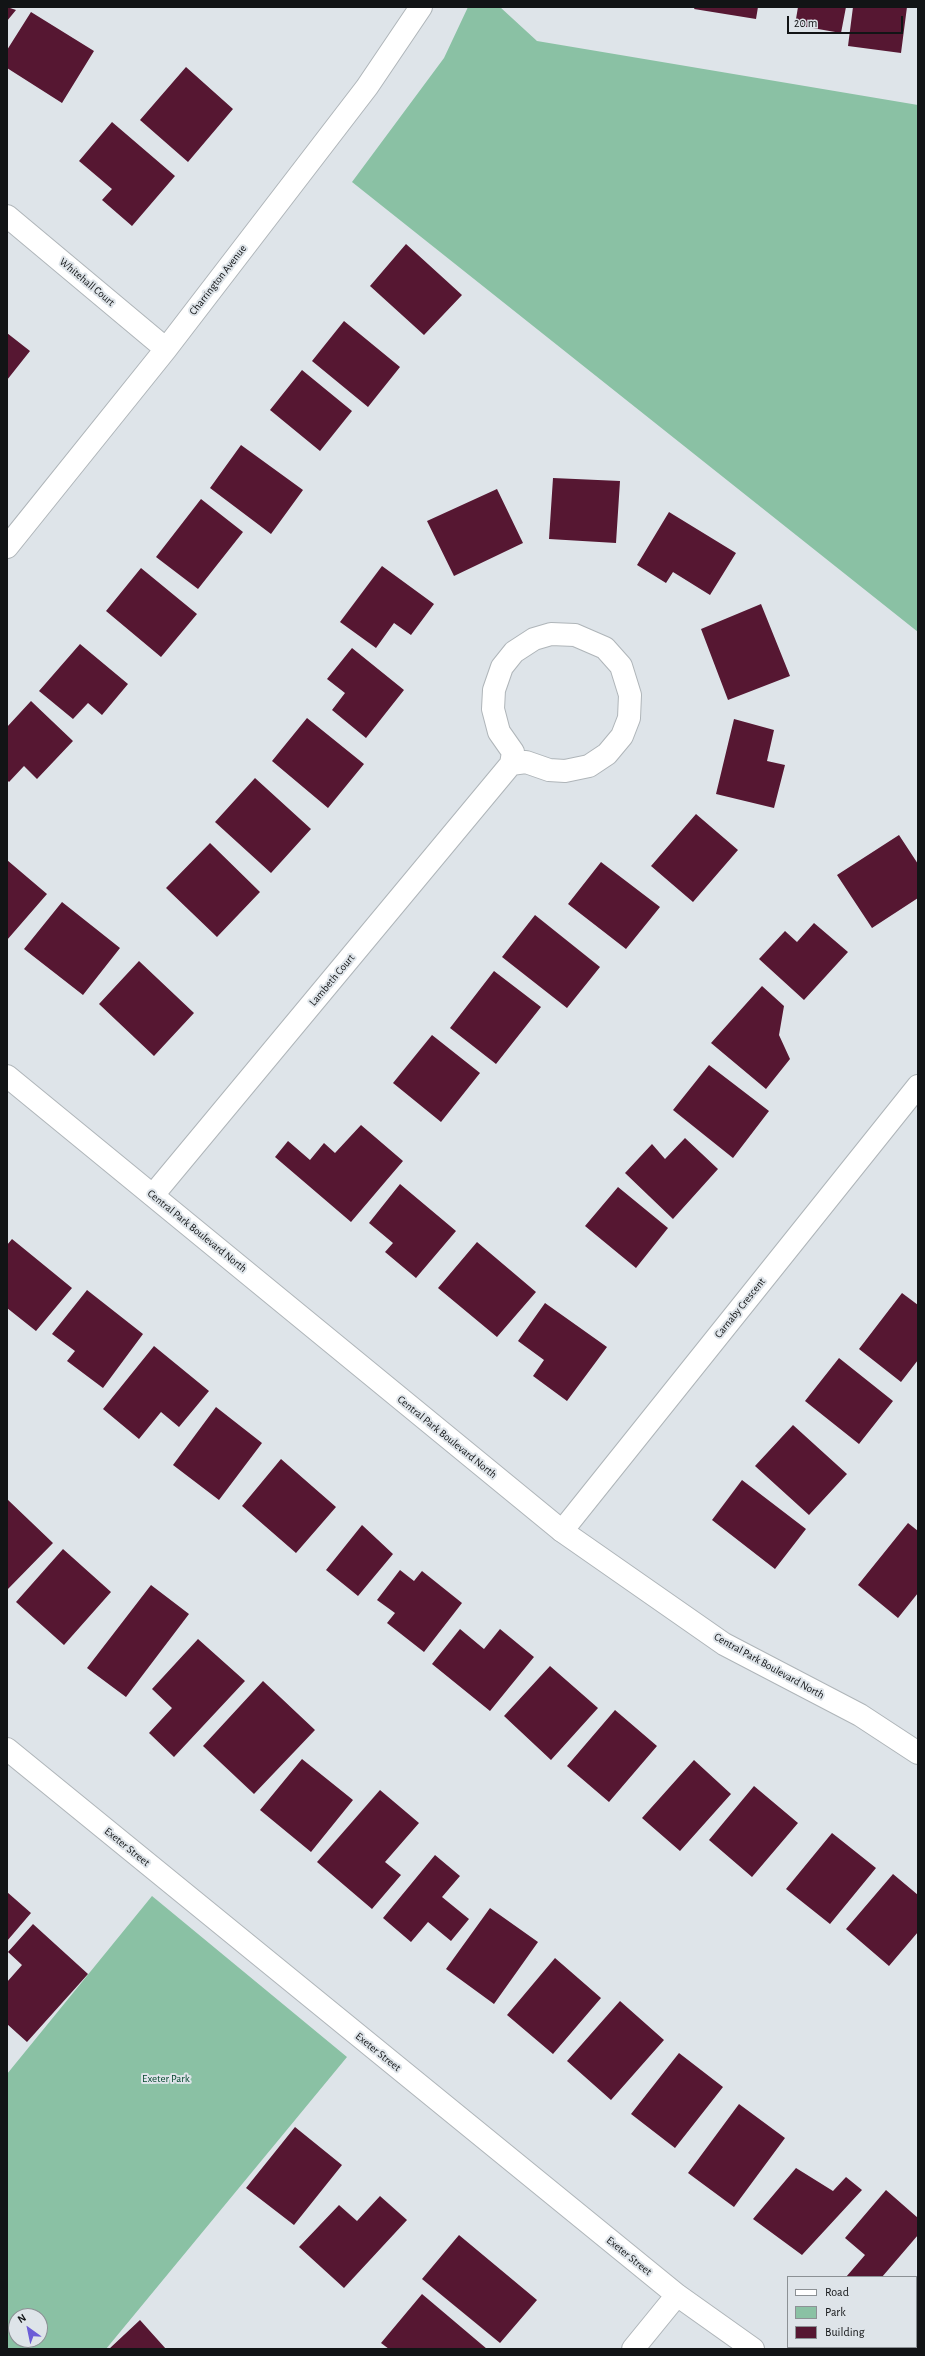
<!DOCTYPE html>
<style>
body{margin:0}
#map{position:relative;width:925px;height:2356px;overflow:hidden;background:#dee4e9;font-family:"Alegreya Sans",sans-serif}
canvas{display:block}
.frame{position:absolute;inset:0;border:8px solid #121416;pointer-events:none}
.legend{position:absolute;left:787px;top:2276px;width:130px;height:72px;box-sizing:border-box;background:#dee4e9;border:1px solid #8c9195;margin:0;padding:5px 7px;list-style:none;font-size:12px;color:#121416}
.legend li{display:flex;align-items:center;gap:8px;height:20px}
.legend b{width:20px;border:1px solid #8c9195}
.north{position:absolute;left:8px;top:2308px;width:40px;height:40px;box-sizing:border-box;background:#dee4e9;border:1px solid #8c9195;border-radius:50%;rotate:327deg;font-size:11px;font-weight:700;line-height:16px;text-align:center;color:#121416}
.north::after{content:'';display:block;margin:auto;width:14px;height:18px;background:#6c5dd7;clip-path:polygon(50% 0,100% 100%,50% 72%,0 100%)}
.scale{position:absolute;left:787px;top:16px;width:116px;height:18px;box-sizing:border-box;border:2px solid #121416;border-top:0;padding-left:5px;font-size:12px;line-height:14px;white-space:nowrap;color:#121416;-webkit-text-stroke:3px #dee4e9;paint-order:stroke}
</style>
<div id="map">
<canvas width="925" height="2356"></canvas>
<div class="frame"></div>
<ul class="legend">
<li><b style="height:5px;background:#fff"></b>Road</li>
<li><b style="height:11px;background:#8ac1a4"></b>Park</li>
<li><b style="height:11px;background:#561732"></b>Building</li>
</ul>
<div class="north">N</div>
<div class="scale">20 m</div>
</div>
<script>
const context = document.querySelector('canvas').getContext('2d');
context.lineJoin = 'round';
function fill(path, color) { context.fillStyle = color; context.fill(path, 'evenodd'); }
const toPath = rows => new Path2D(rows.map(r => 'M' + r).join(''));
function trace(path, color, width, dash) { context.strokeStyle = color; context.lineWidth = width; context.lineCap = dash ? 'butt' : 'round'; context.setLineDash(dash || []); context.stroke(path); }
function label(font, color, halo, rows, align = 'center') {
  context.font = font + ' "Alegreya Sans",sans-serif'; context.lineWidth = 4; context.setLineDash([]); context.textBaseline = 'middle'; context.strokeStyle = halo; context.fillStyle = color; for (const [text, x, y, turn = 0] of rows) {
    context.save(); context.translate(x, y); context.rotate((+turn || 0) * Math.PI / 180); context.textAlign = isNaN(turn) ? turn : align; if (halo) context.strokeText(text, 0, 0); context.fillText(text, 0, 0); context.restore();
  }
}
fill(toPath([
 [468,7,500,7,537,41,918,105,918,632,352,182,444,58],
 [152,1896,347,2057,106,2349,7,2349,7,2074],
 [16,2316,40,2316,40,2340,16,2340]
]), '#8ac1a4');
fill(toPath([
 [7,7,16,10,7,21],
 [695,7,758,7,756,19,694,9],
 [798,7,846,7,841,33,795,25],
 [853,7,907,7,901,53,848,46],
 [31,12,94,51,62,103,7,68,7,50],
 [186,67,233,109,188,162,140,120],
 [112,122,175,176,132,226,102,200,112,189,79,161],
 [406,244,462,295,424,335,370,286],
 [344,321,400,367,368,407,312,361],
 [7,333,30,351,7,380],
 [302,370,352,411,320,451,270,410],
 [241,445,303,490,271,534,210,488],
 [553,478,620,481,616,543,549,539],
 [497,489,523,543,454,576,427,521],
 [201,499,243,532,198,589,156,557],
 [669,512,736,553,710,595,673,572,666,583,637,565],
 [382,566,434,604,411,635,394,623,376,648,340,622],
 [141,568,197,614,161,657,106,611],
 [761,604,790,676,728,700,701,629],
 [80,644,128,684,102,715,88,703,73,719,39,691],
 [352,648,404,690,366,738,332,710,345,693,327,679],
 [31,701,73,741,37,779,24,766,9,782,7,780,7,727],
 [307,718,364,764,328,808,272,761],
 [734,719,774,730,767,761,785,765,774,808,716,794],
 [255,778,311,829,271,873,215,822],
 [696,814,738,850,693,902,651,866],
 [899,835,918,864,918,898,872,928,837,875],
 [210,843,260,892,217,937,166,888],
 [7,860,47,894,7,940],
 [601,862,660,907,626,949,568,904],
 [62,902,120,948,83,995,24,949],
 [535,915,600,967,567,1008,502,957],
 [814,923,848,952,804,1000,759,959,785,931,797,942],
 [139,961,194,1013,154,1056,99,1004],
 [494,971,541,1007,496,1064,450,1028],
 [762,986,784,1006,779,1035,790,1059,766,1089,711,1043],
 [432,1035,480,1073,441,1122,393,1083],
 [709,1065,769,1111,733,1158,673,1110],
 [361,1125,403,1161,351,1222,275,1157,288,1141,310,1160,324,1143,335,1153],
 [685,1138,718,1169,673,1219,625,1173,652,1144,665,1159],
 [400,1184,456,1231,416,1278,385,1252,393,1243,369,1223],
 [618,1187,668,1228,636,1268,585,1226],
 [12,1239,72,1288,36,1331,7,1308,7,1245],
 [477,1242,536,1292,497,1337,438,1288],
 [87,1290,143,1334,103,1388,67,1361,75,1351,52,1334],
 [902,1293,918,1305,918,1360,901,1382,859,1349],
 [545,1303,607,1347,567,1401,533,1376,544,1360,518,1341],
 [154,1346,209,1391,179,1427,161,1412,139,1439,103,1409],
 [839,1358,893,1401,859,1444,805,1401],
 [216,1407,262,1443,219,1500,173,1465],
 [793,1425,847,1474,809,1515,755,1466],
 [281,1459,336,1507,296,1553,242,1506],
 [742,1480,806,1529,775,1569,712,1520],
 [7,1499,53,1543,7,1590],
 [908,1523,918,1531,918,1593,898,1618,858,1585],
 [362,1525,393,1554,358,1596,326,1570],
 [63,1549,111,1592,64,1645,16,1602],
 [400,1570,414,1581,422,1571,462,1603,424,1652,387,1623,395,1613,377,1600],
 [151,1585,189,1614,126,1697,87,1668],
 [460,1629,484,1649,500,1629,534,1657,490,1711,432,1664],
 [198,1639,245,1681,174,1757,149,1733,172,1708,152,1689],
 [550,1666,598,1708,551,1760,504,1716],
 [263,1681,315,1730,254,1794,203,1746],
 [615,1710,657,1746,609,1802,567,1766],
 [302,1759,353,1800,311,1852,260,1810],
 [694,1760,731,1794,680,1851,642,1818],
 [754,1786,798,1823,752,1877,709,1840],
 [380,1790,419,1823,385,1862,401,1875,372,1909,317,1862],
 [832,1833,876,1868,830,1924,786,1889],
 [435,1855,460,1876,442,1897,469,1919,451,1941,428,1922,411,1942,383,1918],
 [893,1874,918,1895,918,1932,889,1966,846,1929],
 [7,1892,31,1913,7,1941],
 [490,1908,538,1942,494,2004,446,1969],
 [33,1924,88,1974,27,2042,7,2024,7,1982,22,1965,8,1952],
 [555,1958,601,1998,553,2054,507,2015],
 [620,2001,664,2040,611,2100,567,2061],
 [679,2053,723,2087,675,2148,631,2114],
 [739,2104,785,2138,734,2207,688,2173],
 [295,2127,342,2165,294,2225,246,2188],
 [796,2168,833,2191,846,2177,862,2190,802,2255,753,2219],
 [886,2190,918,2218,918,2235,882,2277,846,2277,865,2255,845,2238],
 [380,2196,407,2220,344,2288,299,2247,339,2205,357,2221],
 [459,2235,537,2300,500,2343,422,2279],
 [918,2286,918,2334,916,2332,916,2288],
 [422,2294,487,2349,389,2349,381,2343],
 [140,2320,166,2349,109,2349]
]), '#561732');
const minor = toPath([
 [7,216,166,349],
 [7,547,166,349,367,87,421,7],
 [153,1195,511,764,513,752,499,732,493,709,494,690,502,667,514,652,534,639,551,634,575,635,605,648,621,666,630,695,629,718,622,736,607,754,589,766,565,771,549,770,526,762,511,764],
 [562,1531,918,1086],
 [7,1749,677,2295,753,2349],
 [633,2349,677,2295]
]);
const tertiary = toPath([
 [7,1076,562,1531,724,1644,860,1715,918,1753]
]);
trace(minor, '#afb5b9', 24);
trace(tertiary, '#afb5b9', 24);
trace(minor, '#fff', 22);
trace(tertiary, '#fff', 22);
label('11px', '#121416', '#dee4e9', [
 ["Charrington Avenue",218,280,-52],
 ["Whitehall Court",87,282,40],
 ["Lambeth Court",332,980,-50],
 ["Central Park Boulevard North",197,1231,39],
 ["Carnaby Crescent",740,1308,-51],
 ["Central Park Boulevard North",447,1437,39],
 ["Central Park Boulevard North",769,1666,29],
 ["Exeter Street",127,1847,39],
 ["Exeter Street",378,2052,39],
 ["Exeter Street",629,2256,39]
]);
label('11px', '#074930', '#dee4e9', [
 ["Exeter Park",166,2079]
]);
</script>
